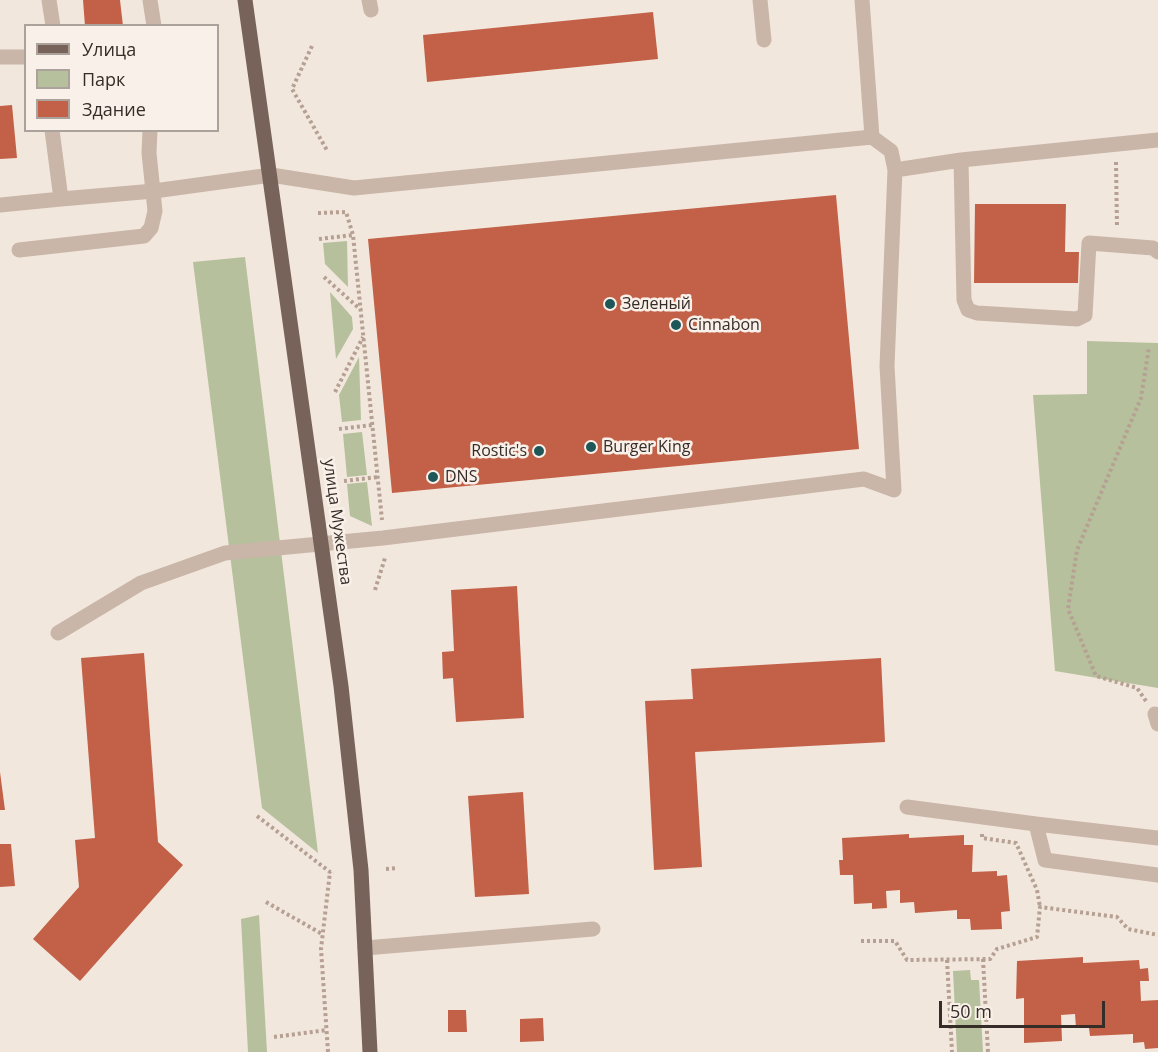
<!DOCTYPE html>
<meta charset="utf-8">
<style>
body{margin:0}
#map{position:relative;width:1158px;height:1052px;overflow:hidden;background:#f2e7dc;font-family:"Open Sans",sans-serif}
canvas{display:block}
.legend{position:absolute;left:24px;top:24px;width:195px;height:108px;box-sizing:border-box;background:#f9f1e9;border:2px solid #aba29c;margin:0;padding:8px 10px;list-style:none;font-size:18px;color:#362c28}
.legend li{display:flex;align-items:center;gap:12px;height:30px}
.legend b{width:30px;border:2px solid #aba29c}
.scale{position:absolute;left:939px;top:1001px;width:166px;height:27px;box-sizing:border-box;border:3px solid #362c28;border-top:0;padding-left:8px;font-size:18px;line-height:21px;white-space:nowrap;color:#362c28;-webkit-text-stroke:4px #f9f1e9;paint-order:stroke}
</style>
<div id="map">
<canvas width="1158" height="1052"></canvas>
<ul class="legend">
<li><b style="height:8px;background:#78635a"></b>Улица</li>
<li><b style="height:16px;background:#b6c09c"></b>Парк</li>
<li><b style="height:16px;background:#c36148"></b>Здание</li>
</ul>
<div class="scale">50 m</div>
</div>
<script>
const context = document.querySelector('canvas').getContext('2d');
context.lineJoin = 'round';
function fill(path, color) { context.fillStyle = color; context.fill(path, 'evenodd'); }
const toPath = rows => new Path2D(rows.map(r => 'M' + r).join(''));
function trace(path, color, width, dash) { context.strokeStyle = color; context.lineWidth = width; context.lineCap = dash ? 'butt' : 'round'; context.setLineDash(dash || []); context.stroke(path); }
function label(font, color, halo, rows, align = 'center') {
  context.font = font + ' "Open Sans",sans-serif'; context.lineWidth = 5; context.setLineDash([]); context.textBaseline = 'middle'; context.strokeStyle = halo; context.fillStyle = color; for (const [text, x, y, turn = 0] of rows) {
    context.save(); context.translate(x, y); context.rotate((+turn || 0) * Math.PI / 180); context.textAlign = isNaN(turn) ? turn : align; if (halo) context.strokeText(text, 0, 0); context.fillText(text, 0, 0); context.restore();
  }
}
fill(toPath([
 [347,241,348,287,325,264,323,243],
 [245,257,318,853,262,808,193,262],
 [330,292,352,317,353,329,336,359],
 [1087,341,1158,343,1158,688,1055,671,1033,395,1087,394],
 [359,357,361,420,342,422,339,395],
 [362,432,367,475,347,477,343,434],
 [367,482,372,526,350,516,347,484],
 [259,915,267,1052,248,1052,241,919],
 [970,970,971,980,979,980,983,1052,957,1052,953,971]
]), '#b6c09c');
fill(toPath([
 [83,0,120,0,123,26,85,26],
 [653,12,658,59,427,82,423,35],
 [12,105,17,158,0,159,0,106],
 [836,195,859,449,392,493,368,239],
 [975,204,1066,204,1065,252,1079,252,1078,283,974,283],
 [517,586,524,718,456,722,453,678,443,679,442,652,454,651,451,590],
 [144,653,158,842,183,865,80,981,33,939,79,887,75,840,95,838,81,658],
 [881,658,885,742,695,752,702,867,654,870,645,701,693,699,691,669],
 [0,772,5,810,0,810],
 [523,792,529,894,475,897,468,796],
 [909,834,909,838,964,835,964,845,973,845,972,872,997,871,997,876,1007,875,1010,911,1001,912,1002,929,971,930,970,919,957,919,957,910,915,913,914,902,900,903,900,890,886,891,887,908,872,909,872,903,854,904,853,875,840,875,839,860,843,860,842,838],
 [0,844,11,844,15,886,0,887],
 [1083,957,1083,963,1139,960,1140,969,1148,968,1149,981,1140,981,1141,1001,1158,1000,1158,1048,1145,1049,1144,1042,1133,1043,1133,1034,1090,1036,1089,1028,1076,1028,1075,1014,1061,1015,1062,1041,1024,1043,1024,998,1016,999,1017,961],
 [448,1010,466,1010,467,1032,448,1032],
 [543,1018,544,1041,520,1042,520,1019]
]), '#c36148');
trace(toPath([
 [312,46,292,89,328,152],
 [1116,162,1117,227],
 [318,213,346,212,353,235,382,520],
 [319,239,353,235],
 [324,277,361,310],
 [335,392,363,337],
 [339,429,372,425],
 [344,481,378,477],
 [375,590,385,558],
 [1146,701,1137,688,1096,676,1068,609,1077,550,1141,398,1149,347],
 [257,816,330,872,334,873],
 [982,834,982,838,1016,843,1037,890,1040,907],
 [386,869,398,868],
 [266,902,322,934],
 [861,941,895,941,907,960,990,959,997,949,1037,937,1040,907,1117,917,1128,929,1158,935],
 [983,959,988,1052],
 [947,960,952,1052],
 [274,1037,327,1030],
 [328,1052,321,949,330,872]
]), '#b5a093', 4, [3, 3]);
trace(toPath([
 [49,0,53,26],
 [150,0,154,26],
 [369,0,371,10],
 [760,0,764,40],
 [862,0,872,137],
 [0,57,26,57],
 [52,130,61,199,154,191,271,175,354,188,872,137,891,151,895,170,887,366,894,490,864,479,383,538,225,553,141,583,58,633],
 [961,160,964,300,968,310,977,313,1077,319,1085,315,1089,243,1153,248,1158,252],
 [895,170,961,160,1158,140],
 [0,205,61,199],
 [19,250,144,236,151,228,155,211,149,153,150,130],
 [1155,714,1158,724],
 [907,807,1036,824,1045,860,1158,875],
 [1036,824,1158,838],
 [365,948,593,929]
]), '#c9b6a8', 15);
trace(toPath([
 [245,0,341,686,361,870,370,1052]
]), '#78635a', 15);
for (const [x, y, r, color] of [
 [610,304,6,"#1f5657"],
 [676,325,6,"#1f5657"],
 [591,447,6,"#1f5657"],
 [539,451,6,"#1f5657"],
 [433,477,6,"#1f5657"]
]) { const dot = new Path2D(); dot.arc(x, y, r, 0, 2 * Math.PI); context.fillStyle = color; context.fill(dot); trace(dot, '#f9f1e9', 2); }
label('16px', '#362c28', '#f9f1e9', [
 ["Зеленый",622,304],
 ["Cinnabon",688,325],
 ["Burger King",603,447],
 ["Rostic's",527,451,"right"],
 ["DNS",445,477]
], 'left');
label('16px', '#362c28', '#f9f1e9', [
 ["улица Мужества",337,522,82]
]);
</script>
